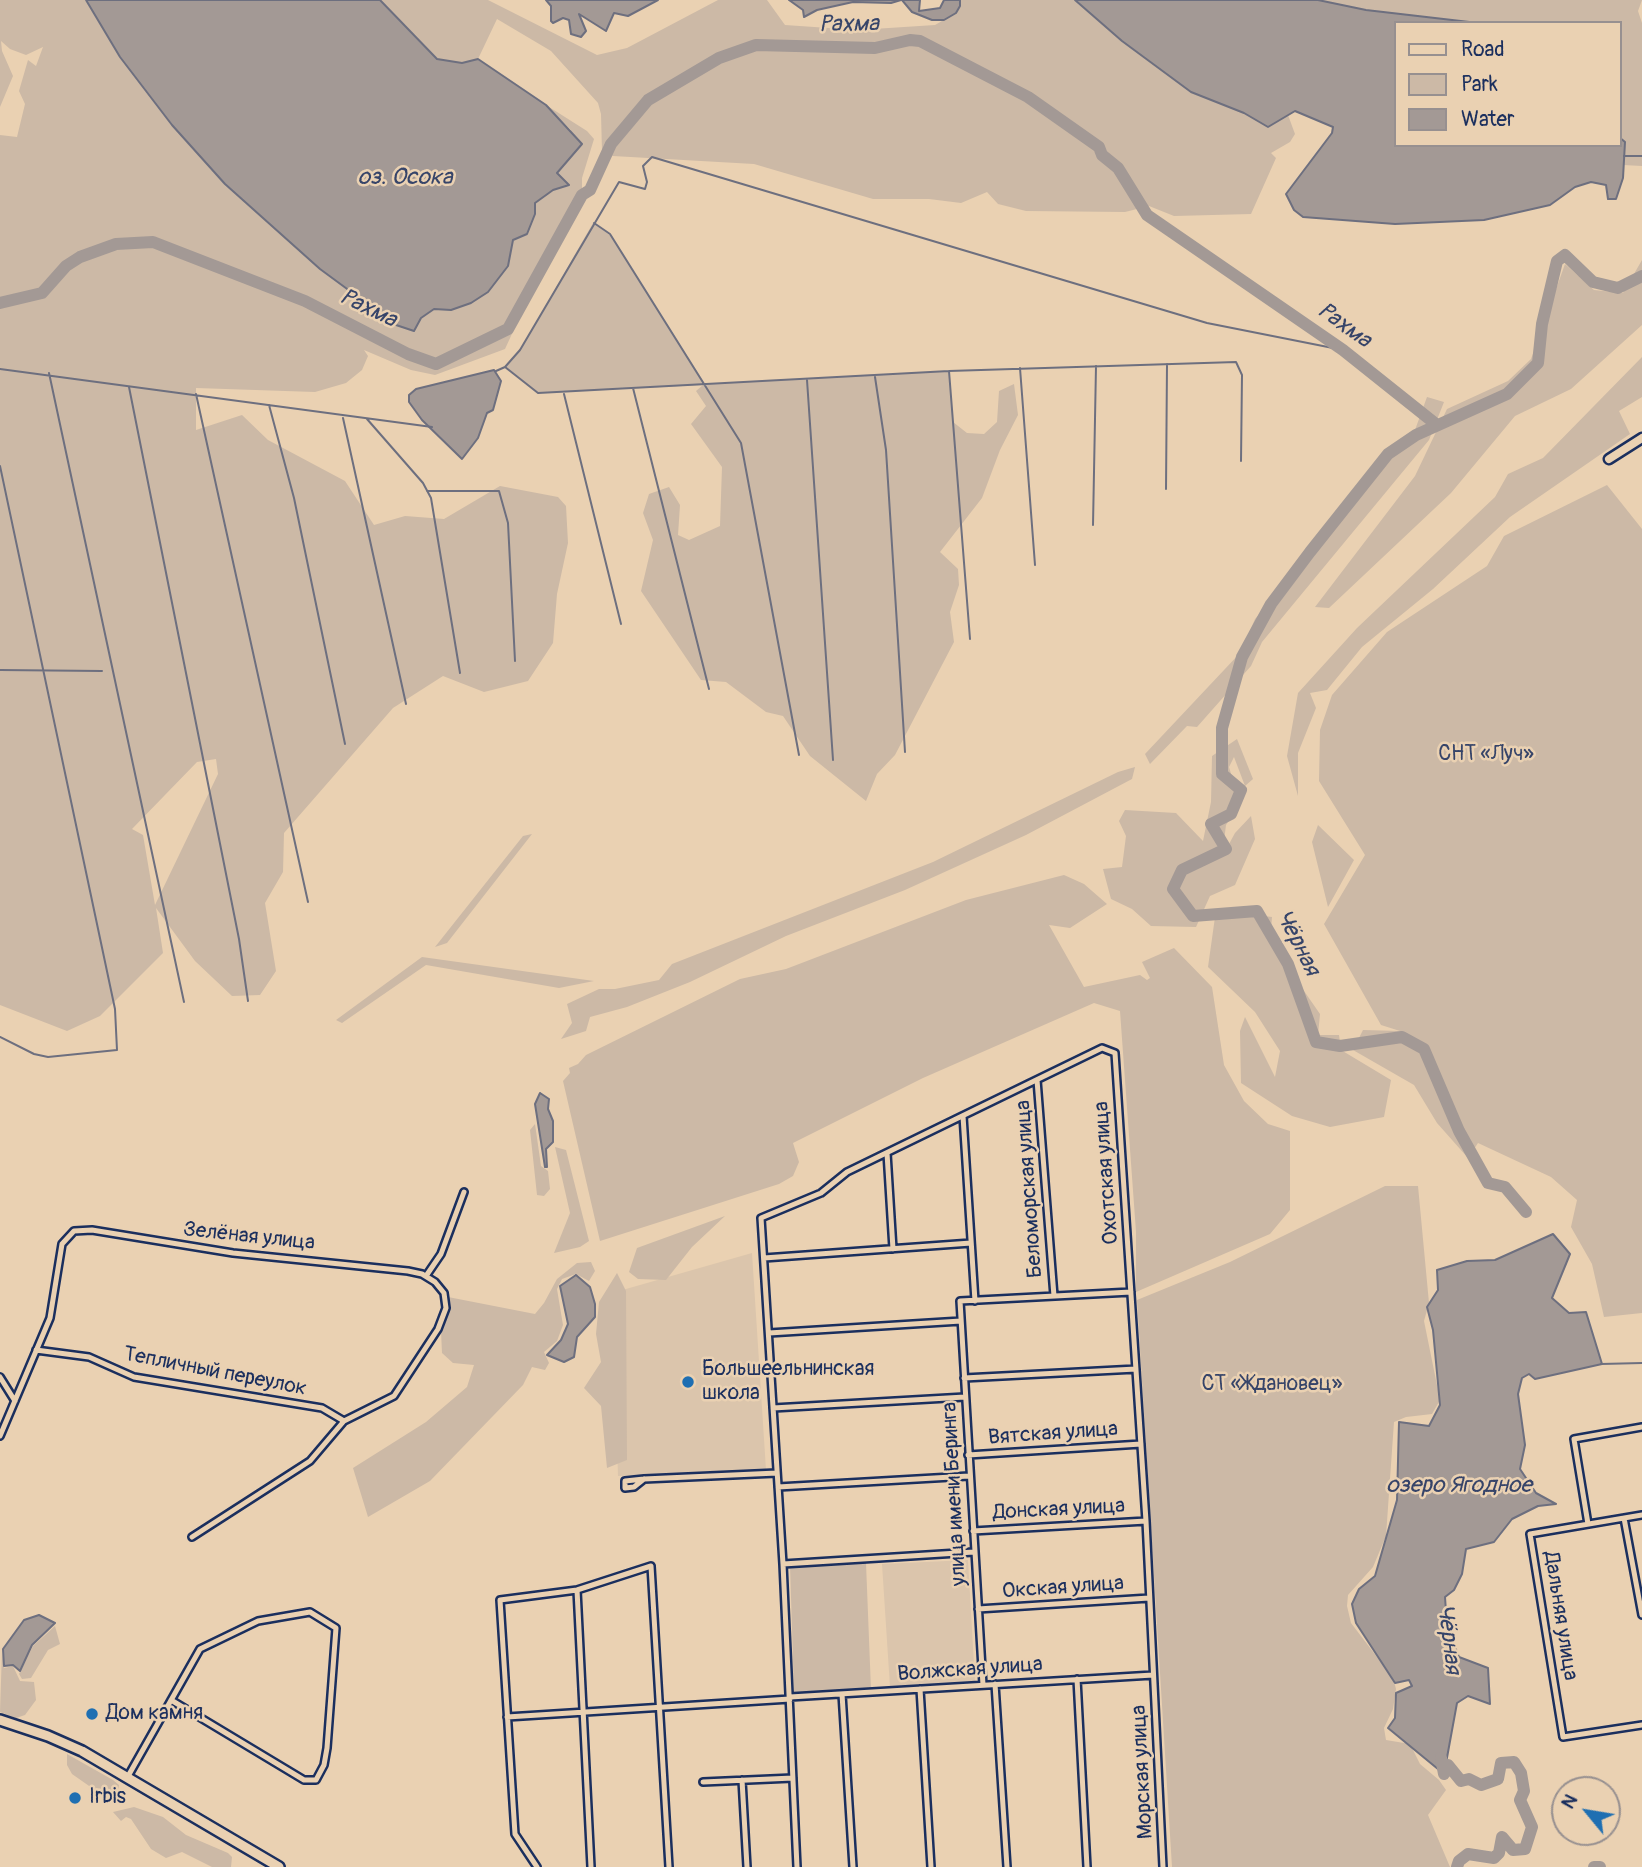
<!DOCTYPE html>
<meta charset="utf-8">
<style>
body{margin:0}
#map{position:relative;width:1642px;height:1867px;overflow:hidden;background:#ead1b2;font-family:Pangolin,sans-serif}
canvas{display:block}
.legend{position:absolute;left:1394px;top:21px;width:228px;height:126px;box-sizing:border-box;background:#ead1b2;border:2px solid #979090;margin:0;padding:9px 12px;list-style:none;font-size:21px;color:#1b2f5e}
.legend li{display:flex;align-items:center;gap:14px;height:35px}
.legend b{width:35px;border:2px solid #979090}
.north{position:absolute;left:1551px;top:1776px;width:70px;height:70px;box-sizing:border-box;background:#ead1b2;border:2px solid #979090;border-radius:50%;rotate:300deg;font-size:19px;font-weight:700;line-height:28px;text-align:center;color:#1b2f5e}
.north::after{content:'';display:block;margin:auto;width:24px;height:32px;background:#1f6fb2;clip-path:polygon(50% 0,100% 100%,50% 72%,0 100%)}
</style>
<div id="map">
<canvas width="1642" height="1867"></canvas>
<ul class="legend">
<li><b style="height:9px;background:#ead1b2"></b>Road</li>
<li><b style="height:19px;background:#ccb9a6"></b>Park</li>
<li><b style="height:19px;background:#a39995"></b>Water</li>
</ul>
<div class="north">N</div>
</div>
<script>
const context = document.querySelector('canvas').getContext('2d');
context.lineJoin = 'round';
function fill(path, color) { context.fillStyle = color; context.fill(path, 'evenodd'); }
const toPath = rows => new Path2D(rows.map(r => 'M' + r).join(''));
function trace(path, color, width, dash) { context.strokeStyle = color; context.lineWidth = width; context.lineCap = dash ? 'butt' : 'round'; context.setLineDash(dash || []); context.stroke(path); }
function label(font, color, halo, rows, align = 'center') {
  context.font = font + ' Pangolin,sans-serif'; context.lineWidth = 5; context.setLineDash([]); context.textBaseline = 'middle'; context.strokeStyle = halo; context.fillStyle = color; for (const [text, x, y, turn = 0] of rows) {
    context.save(); context.translate(x, y); context.rotate((+turn || 0) * Math.PI / 180); context.textAlign = isNaN(turn) ? turn : align; if (halo) context.strokeText(text, 0, 0); context.fillText(text, 0, 0); context.restore();
  }
}
fill(toPath([
 [752,1253,766,1470,618,1476,612,1293],
 [968,1560,975,1682,890,1687,882,1564]
]), '#dbc5ac');
fill(toPath([
 [0,0,86,0,120,57,172,125,225,184,320,269,395,325,421,318,434,309,451,310,508,266,513,240,535,203,553,190,568,185,556,173,565,161,571,130,546,105,587,131,594,139,582,178,582,195,545,262,505,349,435,375,411,370,364,350,368,356,362,370,346,383,315,392,196,388,196,430,242,415,268,440,345,481,374,525,405,516,444,519,500,486,558,497,566,506,568,543,557,594,553,643,528,681,484,692,443,676,393,708,284,833,283,872,265,903,276,971,260,995,232,996,195,961,156,908,163,953,100,1016,67,1031,0,1005,0,135,17,137,25,104,19,91,28,60,36,66,43,47,26,55,10,49,1,41,2,51,13,76,0,107],
 [216,759,218,774,155,905,143,835,132,829,197,762],
 [380,0,488,0,597,55,627,48,718,0,767,0,785,25,858,30,935,25,956,13,960,0,1075,0,1122,41,1191,92,1244,113,1268,126,1288,115,1295,134,1290,142,1271,153,1276,158,1251,214,1174,216,1149,206,1125,212,1026,211,998,204,987,192,961,203,929,199,873,199,754,164,613,156,602,151,601,114,598,103,551,51,497,19,478,59,462,63,437,59],
 [1318,0,1642,0,1638,11,1642,23,1642,166,1623,165,1625,142,1619,137,1619,23,1478,23,1366,10],
 [593,223,611,236,705,384,949,371,953,422,967,433,984,434,997,422,999,391,1014,384,1018,415,1000,450,982,498,940,552,958,569,959,585,950,612,954,642,895,755,877,774,866,801,810,756,783,716,766,712,726,682,701,680,641,591,653,540,643,513,649,494,669,487,680,505,678,535,689,540,720,526,722,467,691,424,706,406,696,391,703,385,538,393,505,367,520,350],
 [1642,260,1642,325,1571,389,1515,416,1451,493,1329,608,1315,607,1415,476,1447,409,1508,381,1531,359,1565,264,1594,290,1623,293],
 [1642,357,1642,397,1619,411,1630,434,1510,517,1433,589,1362,647,1327,690,1310,693,1316,708,1298,753,1298,796,1287,756,1298,693,1357,628,1495,497,1508,474,1543,458],
 [1427,397,1444,402,1429,440,1262,642,1251,666,1197,727,1187,726,1150,764,1145,754,1240,653,1255,619,1415,430],
 [1607,485,1642,529,1642,1313,1604,1317,1592,1264,1571,1227,1577,1200,1551,1177,1478,1143,1468,1158,1437,1123,1414,1085,1353,1050,1363,1030,1400,1031,1381,1025,1324,924,1365,855,1319,781,1320,730,1332,695,1387,632,1487,566,1504,536],
 [1237,739,1253,779,1245,786,1234,757,1229,767,1240,804,1226,825,1222,857,1235,833,1251,816,1255,839,1235,885,1210,896,1196,927,1151,926,1132,909,1111,899,1103,869,1122,867,1126,836,1119,821,1125,810,1176,813,1203,841,1211,802,1212,756],
 [1135,767,1132,779,1026,835,905,890,786,936,690,982,627,1007,590,1017,586,1031,561,1039,572,1023,567,1004,599,989,615,989,659,980,672,964,933,862,1118,772],
 [1318,825,1354,860,1328,907,1312,842],
 [532,834,447,943,435,947,523,836],
 [1064,875,1084,884,1107,904,1070,928,1049,925,1084,987,1140,975,1147,980,1150,978,1142,962,1174,948,1212,987,1224,1065,1244,1101,1268,1124,1290,1131,1290,1210,1270,1234,1136,1292,1136,1232,1120,1011,1094,1003,923,1078,793,1143,799,1162,793,1176,779,1184,600,1241,563,1081,570,1073,569,1068,578,1064,586,1055,740,979,786,969,966,900],
 [1216,910,1272,917,1270,942,1320,1014,1318,1035,1339,1035,1341,1050,1391,1080,1384,1117,1330,1127,1292,1116,1241,1083,1240,1031,1245,1017,1275,1077,1280,1051,1255,1012,1208,967],
 [422,957,594,981,559,988,426,965,342,1023,336,1020],
 [535,1124,541,1166,548,1171,550,1189,544,1196,537,1195,530,1130],
 [555,1147,566,1150,589,1241,580,1247,554,1253,570,1213],
 [1385,1186,1418,1186,1429,1303,1424,1321,1440,1400,1432,1414,1406,1417,1394,1422,1386,1536,1373,1567,1348,1595,1347,1606,1351,1623,1393,1678,1396,1689,1393,1709,1384,1728,1386,1740,1410,1744,1420,1764,1439,1780,1446,1790,1428,1815,1450,1867,1172,1867,1137,1300,1230,1262],
 [725,1216,692,1247,666,1280,638,1279,629,1272,637,1248],
 [591,1262,595,1271,589,1281,576,1274,562,1279,557,1289,563,1325,557,1341,544,1352,549,1363,545,1370,532,1367,523,1385,430,1481,368,1517,353,1468,426,1422,467,1387,474,1365,453,1363,442,1353,441,1331,449,1308,448,1297,535,1314,544,1303,557,1279,577,1263],
 [617,1273,626,1291,627,1460,607,1468,601,1406,584,1388,601,1362,596,1334,599,1302],
 [866,1563,871,1690,794,1693,790,1565],
 [55,1626,60,1644,48,1650,31,1678,22,1679,19,1674,33,1646],
 [2,1651,4,1668,13,1666,20,1681,34,1682,36,1700,25,1715,16,1718,0,1712],
 [67,1754,113,1780,119,1785,118,1791,102,1795,72,1774,67,1765],
 [134,1807,163,1817,186,1835,228,1853,232,1857,231,1867,212,1867,182,1852,166,1858,151,1849,131,1819,126,1817,121,1821,113,1812]
]), '#ccb9a6');
const water = toPath([
 [86,0,380,0,437,59,462,63,478,59,546,105,582,144,557,173,569,185,553,190,535,203,535,214,527,234,513,240,508,266,488,292,471,303,451,310,434,309,421,318,414,331,396,325,320,269,225,184,172,125,120,57,86,0],
 [546,0,658,0,628,16,614,13,606,31,579,14,586,31,581,37,571,34,569,20,563,18,553,23,551,21,551,6,546,0],
 [789,0,901,0,891,3,853,2,817,10,804,17,803,10,789,0],
 [902,0,920,0,919,11,940,8,944,0,960,0,960,6,956,13,944,20,932,20,912,12,902,0],
 [1075,0,1318,0,1366,10,1478,23,1395,23,1395,145,1619,145,1619,137,1625,142,1623,178,1616,199,1608,199,1606,185,1591,182,1575,187,1550,205,1484,220,1395,224,1303,217,1294,210,1286,194,1332,133,1333,127,1295,111,1268,127,1244,113,1191,92,1122,41,1075,0],
 [494,370,501,381,493,410,487,413,478,438,462,459,422,420,409,402,409,395,416,389,494,370],
 [540,1093,549,1099,548,1109,553,1121,553,1142,546,1149,547,1167,545,1167,535,1104,540,1093],
 [1553,1234,1570,1254,1552,1298,1569,1313,1586,1312,1602,1364,1535,1379,1529,1374,1522,1378,1518,1394,1525,1445,1520,1469,1536,1493,1556,1504,1538,1506,1512,1519,1494,1542,1466,1549,1462,1574,1454,1590,1445,1597,1447,1626,1459,1657,1488,1668,1490,1704,1468,1696,1457,1703,1444,1774,1388,1728,1395,1718,1396,1693,1412,1686,1409,1680,1395,1683,1356,1623,1352,1604,1359,1589,1375,1576,1397,1500,1399,1422,1429,1426,1440,1405,1433,1330,1427,1307,1438,1290,1437,1270,1467,1261,1495,1260,1553,1234],
 [576,1275,590,1287,595,1304,595,1317,577,1337,574,1357,564,1362,547,1355,561,1340,568,1324,560,1286,576,1275],
 [39,1615,55,1623,32,1645,20,1671,13,1665,4,1666,3,1649,24,1620,39,1615]
]);
fill(water, '#a39995');
trace(water, '#6d6f7f', 2);
trace(toPath([
 [1624,156,1642,156],
 [594,223,610,234,741,443,799,755],
 [505,367,538,393,949,371,1236,362,1242,375,1241,461],
 [1020,368,1035,565],
 [0,369,432,427],
 [496,371,505,367,520,350,619,182,645,189,647,182,643,166,652,157,1207,323,1343,350],
 [949,371,970,639],
 [49,373,184,1002],
 [875,377,886,450,905,752],
 [807,380,833,760],
 [129,387,239,939,248,1001],
 [633,388,709,689],
 [196,394,308,902],
 [564,394,621,624],
 [269,405,294,498,345,744],
 [343,418,406,704],
 [367,419,423,483,431,498,460,673],
 [0,466,115,1009,117,1050,48,1057,34,1054,0,1037],
 [1166,489,1167,364],
 [427,491,499,491,508,523,515,661],
 [1093,525,1096,366],
 [0,670,102,671],
 [1601,1364,1642,1363]
]), '#6d6f7f', 2);
trace(toPath([
 [0,303,42,293,66,266,80,257,116,244,153,242,305,301,408,354,436,364,508,329,582,195,590,190,611,144,648,100,719,58,756,45,875,48,910,40,920,41,1028,97,1099,147,1102,155,1118,168,1147,215,1343,350,1437,425],
 [1526,1212,1505,1187,1488,1183,1459,1131,1424,1049,1402,1037,1340,1046,1316,1042,1288,964,1257,911,1193,916,1173,889,1182,870,1226,849,1211,824,1231,814,1241,790,1222,774,1222,728,1242,657,1271,604,1310,552,1388,454,1416,435,1507,394,1538,363,1542,324,1557,261,1565,255,1593,282,1618,288,1642,276],
 [1441,1758,1444,1774,1448,1765,1461,1781,1469,1779,1481,1785,1498,1779,1501,1763,1514,1762,1521,1773,1524,1791,1520,1800,1532,1827,1525,1849,1513,1850,1502,1837,1499,1853,1494,1858,1468,1854,1459,1861,1457,1867],
 [1594,1867,1600,1867]
]), '#a39995', 12);
const street = toPath([
 [1037,1080,1054,1296],
 [963,1116,975,1301],
 [887,1153,893,1249],
 [764,1258,971,1243],
 [426,1276,441,1254,464,1192],
 [769,1333,961,1321],
 [36,1350,89,1357,134,1377,322,1408,344,1421],
 [0,1377,15,1401],
 [964,1378,1136,1369],
 [773,1408,965,1397],
 [0,1436,50,1318,62,1244,74,1231,92,1230,233,1253,408,1271,422,1274,435,1282,444,1293,446,1308,438,1329,394,1396,344,1421,310,1461,192,1537],
 [968,1455,1141,1444],
 [644,1479,634,1487,625,1488,625,1481,644,1479,777,1473],
 [778,1487,969,1476],
 [1642,1515,1530,1534,1563,1737,1642,1725],
 [1624,1518,1642,1615],
 [1588,1524,1574,1439,1642,1427],
 [973,1531,1146,1521],
 [783,1564,974,1552],
 [577,1590,591,1867],
 [978,1609,1149,1598],
 [1077,1679,1087,1867],
 [995,1684,1007,1867],
 [983,1685,960,1301,1131,1292],
 [920,1689,931,1867],
 [842,1694,853,1867],
 [790,1697,1153,1675],
 [507,1717,790,1699],
 [127,1778,200,1649,258,1621,310,1612,336,1628,327,1748,324,1765,316,1780,304,1780,171,1700],
 [742,1780,747,1867],
 [703,1782,793,1778],
 [537,1867,515,1834,500,1600,577,1590,651,1566,669,1867],
 [797,1867,783,1564,761,1218,821,1193,847,1172,1102,1048,1115,1053,1146,1521,1163,1867]
]);
const secondary = toPath([
 [1609,459,1642,438]
]);
const primary = toPath([
 [0,1720,48,1736,82,1751,279,1867]
]);
trace(street, '#1b2f5e', 10);
trace(secondary, '#1b2f5e', 13);
trace(primary, '#1b2f5e', 14);
trace(street, '#ead1b2', 5);
trace(secondary, '#ead1b2', 8);
trace(primary, '#ead1b2', 9);
for (const [x, y, r, color] of [
 [688,1382,7,"#1f6fb2"],
 [92,1714,7,"#1f6fb2"],
 [75,1798,7,"#1f6fb2"]
]) { const dot = new Path2D(); dot.arc(x, y, r, 0, 2 * Math.PI); context.fillStyle = color; context.fill(dot); trace(dot, '#ead1b2', 2.5); }
label('21px', '#364469', '#ead1b2', [
 ["СНТ «Луч»",1486,755],
 ["СТ «Ждановец»",1272,1385]
]);
label('21px', '#1b2f5e', '#ead1b2', [
 ["Охотская улица",1107,1173,-94],
 ["Беломорская улица",1030,1189,-94],
 ["Зелёная улица",249,1237,6],
 ["Тепличный переулок",215,1372,11],
 ["Вятская улица",1053,1434,-4],
 ["улица имени Беринга",955,1494,-93],
 ["Донская улица",1059,1510,-3],
 ["Окская улица",1063,1588,-4],
 ["Дальняя улица",1560,1616,81],
 ["Волжская улица",970,1670,-4],
 ["Морская улица",1143,1772,-93]
]);
label('21px', '#1b2f5e', '#ead1b2', [
 ["Большеельнинская",702,1370],
 ["школа",702,1394],
 ["Дом камня",106,1714],
 ["Irbis",89,1798]
], 'left');
label('italic 23px', '#364469', '#ead1b2', [
 ["Рахма",849,25,-1],
 ["оз. Осока",405,178],
 ["Рахма",368,309,26],
 ["Рахма",1344,326,36],
 ["Чёрная",1297,943,63],
 ["озеро Ягодное",1459,1486],
 ["Чёрная",1448,1639,83]
]);
</script>
